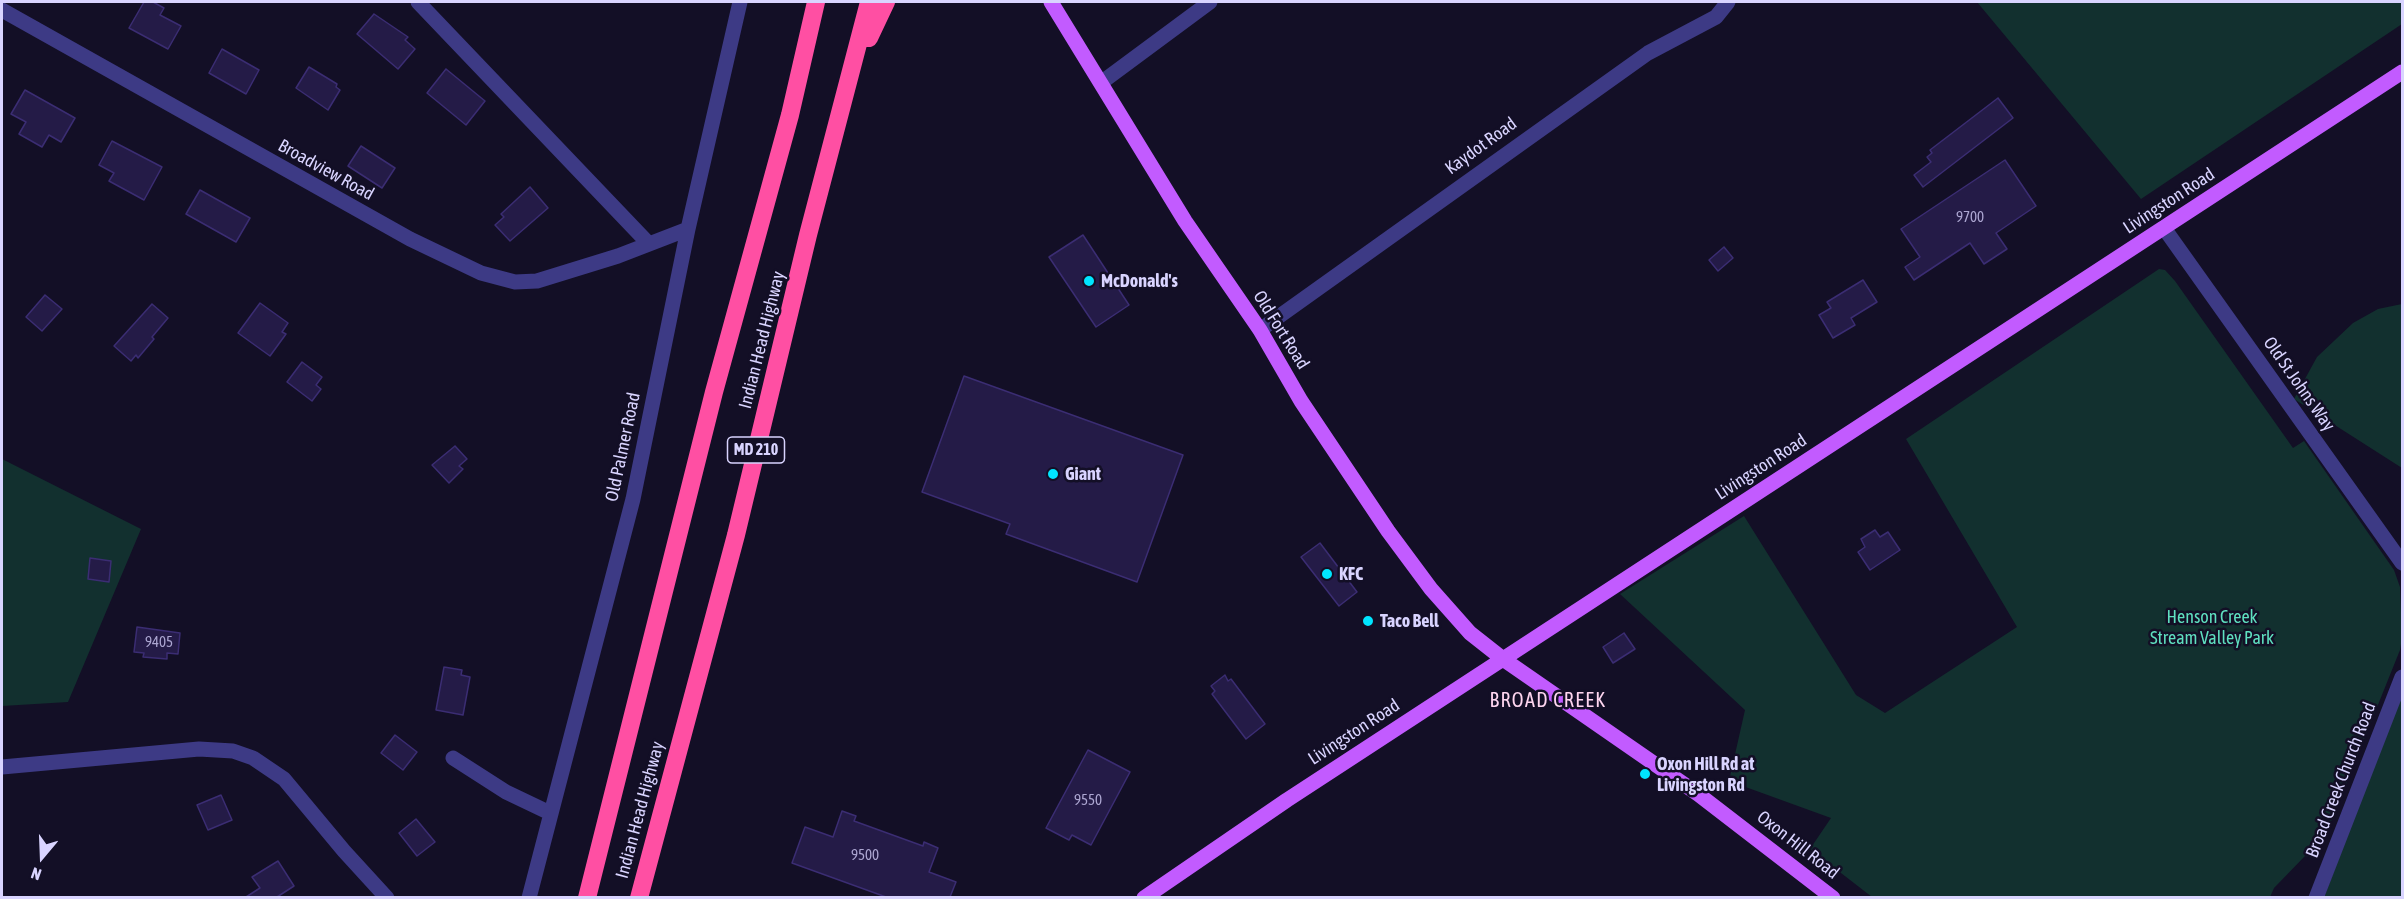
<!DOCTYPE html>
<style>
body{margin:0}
#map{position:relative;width:2404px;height:899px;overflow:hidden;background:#130f26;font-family:"Asap Condensed",sans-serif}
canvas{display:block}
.frame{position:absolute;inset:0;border:3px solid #d9d4ff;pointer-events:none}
.north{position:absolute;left:12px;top:827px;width:60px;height:60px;-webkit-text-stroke:4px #130f26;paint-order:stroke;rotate:199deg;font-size:16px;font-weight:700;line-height:24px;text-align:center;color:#d9d4ff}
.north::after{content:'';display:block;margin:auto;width:21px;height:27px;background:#d9d4ff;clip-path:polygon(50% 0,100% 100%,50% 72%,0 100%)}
</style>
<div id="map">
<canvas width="2404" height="899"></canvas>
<div class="frame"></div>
<div class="north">N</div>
</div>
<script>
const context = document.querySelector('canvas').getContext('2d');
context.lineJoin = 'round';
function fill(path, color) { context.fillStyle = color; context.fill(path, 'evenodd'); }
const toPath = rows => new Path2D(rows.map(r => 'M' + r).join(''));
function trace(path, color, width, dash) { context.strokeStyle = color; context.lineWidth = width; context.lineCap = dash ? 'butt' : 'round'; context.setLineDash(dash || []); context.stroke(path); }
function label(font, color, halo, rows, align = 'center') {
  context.font = font + ' "Asap Condensed",sans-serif'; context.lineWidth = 5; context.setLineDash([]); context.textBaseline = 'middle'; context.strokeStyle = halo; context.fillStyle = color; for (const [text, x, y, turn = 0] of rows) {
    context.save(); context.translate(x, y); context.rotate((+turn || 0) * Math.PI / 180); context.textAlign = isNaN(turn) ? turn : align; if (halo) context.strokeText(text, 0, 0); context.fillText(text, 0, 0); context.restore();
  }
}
fill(toPath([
 [1977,2,2402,2,2402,24,2141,199],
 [2159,269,2165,270,2175,281,2293,448,2304,441,2394,570,2400,587,2402,638,2400,650,2316,859,2305,856,2274,888,2270,897,1872,897,1810,849,1831,818,1729,781,1745,710,1620,594,1744,516,1856,695,1885,713,2017,627,1906,439],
 [2402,304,2402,468,2294,399,2317,357,2353,323,2378,309],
 [2,459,141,529,68,702,2,706],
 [2402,687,2402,897,2324,898]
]), '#12302f');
const building = toPath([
 [144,2,153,2,164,8,160,15,181,26,168,49,129,28,144,2],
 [374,14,408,37,405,40,415,49,398,69,357,34,374,14],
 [222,49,259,70,246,94,209,73,222,49],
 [309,67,337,84,336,87,340,90,328,110,296,88,309,67],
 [446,69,485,101,466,125,427,93,446,69],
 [25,90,75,118,61,142,49,135,42,147,19,134,26,122,11,114,25,90],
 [1998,98,2013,118,1923,187,1914,175,1931,162,1927,157,1932,153,1930,150,1998,98],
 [112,141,162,167,144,200,109,181,114,173,99,165,112,141],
 [361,146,395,168,382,188,348,166,361,146],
 [2005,160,2036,206,1996,233,2007,249,1984,264,1970,243,1914,280,1905,267,1920,257,1901,229,2005,160],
 [530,187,548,208,510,241,495,225,504,217,501,214,530,187],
 [200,190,250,218,236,242,186,214,200,190],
 [1083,235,1129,305,1096,327,1049,257,1083,235],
 [1724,247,1733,258,1718,271,1709,260,1724,247],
 [1863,280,1877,302,1851,318,1855,325,1833,338,1819,315,1831,308,1827,302,1863,280],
 [45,295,62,309,42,331,26,317,45,295],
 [260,303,288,323,282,332,286,334,270,356,238,333,260,303],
 [152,304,168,318,152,337,154,339,138,358,136,355,131,361,114,346,152,304],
 [302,362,322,377,316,385,321,389,312,401,287,382,302,362],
 [964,376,1183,455,1137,582,1006,534,1010,524,922,492,964,376],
 [455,446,467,459,459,466,463,469,449,483,432,465,455,446],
 [1875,530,1880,537,1888,532,1900,550,1870,570,1858,552,1865,547,1861,539,1875,530],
 [1320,543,1357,592,1339,606,1301,557,1320,543],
 [90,558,111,561,109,582,88,579,90,558],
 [137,627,180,633,178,654,167,653,167,659,143,657,144,653,134,652,137,627],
 [1624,633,1635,649,1613,663,1603,647,1624,633],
 [444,667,462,670,461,675,470,677,463,715,436,710,444,667],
 [1225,675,1228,681,1231,679,1265,724,1246,739,1212,694,1215,691,1211,686,1225,675],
 [395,735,417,752,403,770,381,753,395,735],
 [1088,750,1130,772,1091,845,1072,835,1069,840,1046,828,1088,750],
 [221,795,232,820,208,830,197,805,221,795],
 [842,811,856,816,854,821,923,846,924,842,938,848,929,872,956,882,950,897,886,897,792,863,805,827,833,837,842,811],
 [416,819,435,842,417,856,399,833,416,819],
 [278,861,294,886,277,897,246,897,260,888,252,877,278,861]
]);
fill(building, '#241b47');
trace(building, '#3b2d73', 1.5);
trace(toPath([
 [418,2,649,244],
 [2,10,410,239,481,273,515,282,537,281,618,256,688,229],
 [1102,82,1210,2],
 [2164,228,2402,563],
 [1260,330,1648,53,1716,17,1728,2],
 [453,758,506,792,550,813],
 [2,767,199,749,233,751,253,758,284,779,344,851,387,898],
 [529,898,633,499,688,229,740,2],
 [2316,898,2402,677]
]), '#3d3a85', 15);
trace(toPath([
 [1051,2,1185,221,1260,330,1301,401,1388,531,1431,589,1470,633,1503,659,1698,794,1833,898],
 [1144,898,1287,800,2402,72]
]), '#c25bff', 15);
trace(toPath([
 [869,38,886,2],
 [587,898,714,392,790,115,816,2],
 [639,898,736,535,808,235,869,2]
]), '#ff4fa3', 18);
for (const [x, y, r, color] of [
 [1089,281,6,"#00e5ff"],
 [1053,474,6,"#00e5ff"],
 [1327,574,6,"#00e5ff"],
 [1368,621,6,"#00e5ff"],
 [1645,774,6,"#00e5ff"]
]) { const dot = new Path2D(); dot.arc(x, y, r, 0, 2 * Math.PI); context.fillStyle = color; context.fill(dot); trace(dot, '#130f26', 2); }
label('15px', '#aca6d1', null, [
 ["9700",1970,217],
 ["9405",159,642],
 ["9550",1088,800],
 ["9500",865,855]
]);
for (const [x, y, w] of [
 [756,450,57]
]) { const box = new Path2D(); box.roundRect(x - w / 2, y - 13, w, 26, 4.5); context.fillStyle = '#130f26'; context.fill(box); trace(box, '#d9d4ff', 1.5); }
label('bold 16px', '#d9d4ff', null, [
 ["MD 210",756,450]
]);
label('18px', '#d9d4ff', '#130f26', [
 ["Kaydot Road",1481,146,-36],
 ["Broadview Road",326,170,29],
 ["Livingston Road",2169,201,-33],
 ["Old Fort Road",1281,330,58],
 ["Indian Head Highway",762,340,-76],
 ["Old St Johns Way",2299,384,55],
 ["Old Palmer Road",623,447,-78],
 ["Livingston Road",1761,467,-33],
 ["Livingston Road",1354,732,-33],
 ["Broad Creek Church Road",2341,780,-69],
 ["Indian Head Highway",640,810,-75],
 ["Oxon Hill Road",1798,845,38]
]);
label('bold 18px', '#d9d4ff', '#130f26', [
 ["McDonald's",1101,281],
 ["Giant",1065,474],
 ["KFC",1339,574],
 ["Taco Bell",1380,621],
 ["Oxon Hill Rd at",1657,764],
 ["Livingston Rd",1657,785]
], 'left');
label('18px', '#5fe0c0', '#130f26', [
 ["Henson Creek",2212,617],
 ["Stream Valley Park",2212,638]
]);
context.letterSpacing = '1.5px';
label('20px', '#ffd6f0', '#130f26', [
 ["BROAD CREEK",1548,701]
]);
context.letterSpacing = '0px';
</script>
